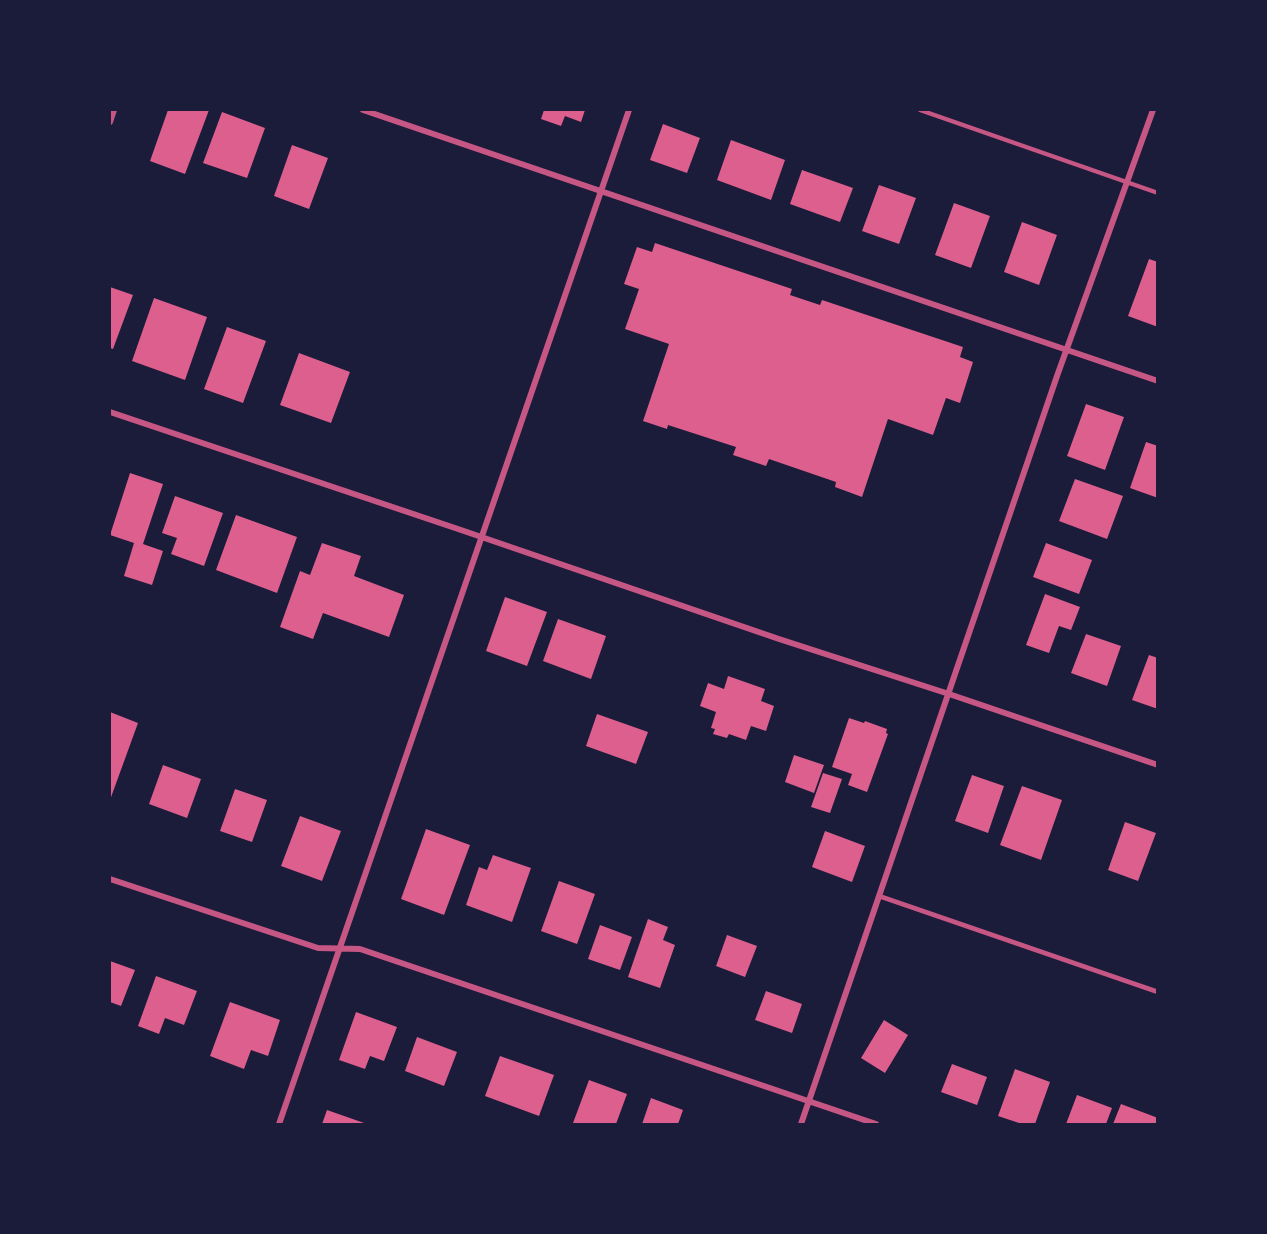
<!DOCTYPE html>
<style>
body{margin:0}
#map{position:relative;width:1267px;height:1234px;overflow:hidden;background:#1b1b3a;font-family:"Titillium Web",sans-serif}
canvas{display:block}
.frame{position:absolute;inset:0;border:111px solid #1b1b3a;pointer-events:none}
</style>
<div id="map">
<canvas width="1267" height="1234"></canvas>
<div class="frame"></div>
</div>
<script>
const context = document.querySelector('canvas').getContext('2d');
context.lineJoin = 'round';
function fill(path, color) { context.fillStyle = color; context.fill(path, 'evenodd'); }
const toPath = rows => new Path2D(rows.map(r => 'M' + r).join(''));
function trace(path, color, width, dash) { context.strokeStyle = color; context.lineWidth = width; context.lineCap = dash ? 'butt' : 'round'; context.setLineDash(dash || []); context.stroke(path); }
fill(toPath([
 [168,110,209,110,185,174,150,161],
 [544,110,585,110,581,122,565,116,561,126,541,119],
 [222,112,265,128,247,178,203,163],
 [663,124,700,138,687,173,650,160],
 [731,140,785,160,771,200,717,180],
 [292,145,328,158,309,209,274,196],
 [802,170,853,188,840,222,790,204],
 [879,185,916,198,899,244,862,231],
 [954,203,990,216,971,268,935,255],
 [1022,222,1057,235,1039,285,1004,272],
 [655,243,792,289,790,295,820,305,822,300,963,347,960,357,973,362,960,403,946,398,933,435,888,419,862,497,835,487,836,482,769,459,766,466,733,455,736,447,668,425,667,429,643,421,669,344,625,329,639,289,624,284,637,247,652,252],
 [1149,259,1158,262,1158,327,1128,316],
 [110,287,133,295,113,349,110,348],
 [154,298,207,317,185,380,132,361],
 [227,327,266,341,243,403,204,389],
 [299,353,350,372,331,423,280,405],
 [1086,404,1124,417,1105,470,1067,456],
 [1146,442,1158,446,1158,498,1130,488],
 [130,473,163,484,143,544,163,551,152,585,124,576,134,543,110,535],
 [1075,479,1123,496,1107,539,1059,521],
 [175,496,223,513,204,566,171,554,177,538,162,533],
 [236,515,297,537,277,593,216,570],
 [322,543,361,556,354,576,404,595,389,637,323,613,313,639,280,627,300,571,310,575],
 [1046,543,1092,560,1079,594,1033,577],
 [1045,594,1080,607,1071,630,1059,626,1049,653,1026,645],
 [505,597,547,612,527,666,486,651],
 [558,619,606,636,591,679,543,661],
 [1086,634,1121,646,1107,686,1071,673],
 [1149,655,1158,658,1158,709,1132,700],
 [728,676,765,689,761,701,774,706,766,731,751,726,746,740,729,734,727,738,713,734,715,729,711,728,716,712,700,706,708,683,724,689],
 [110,712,138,723,110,800],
 [597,714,648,732,636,764,586,746],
 [849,718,864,723,865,721,887,729,886,733,888,734,867,792,848,785,852,774,832,767],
 [794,755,824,765,814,793,785,782],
 [163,765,201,779,187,818,149,804],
 [823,773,842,779,830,813,811,807],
 [972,775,1004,786,988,833,955,821],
 [1022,786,1062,800,1041,860,1000,845],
 [235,789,267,800,252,842,220,831],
 [300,816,341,831,322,881,281,866],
 [1125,822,1156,833,1138,881,1108,870],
 [426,829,470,845,444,915,401,899],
 [825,831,865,846,852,882,812,867],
 [493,855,531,868,512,922,466,905,479,867,487,870],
 [559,881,595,894,577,944,541,931],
 [648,919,668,927,663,940,675,945,660,988,628,977],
 [600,925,632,937,620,970,588,959],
 [727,935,757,946,745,977,716,966],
 [110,961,135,970,121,1006,110,1002],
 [156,976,197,991,184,1025,165,1018,159,1034,138,1026],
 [766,991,802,1004,792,1033,755,1020],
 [230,1002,280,1020,268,1056,251,1050,244,1069,210,1056],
 [356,1012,397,1027,384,1061,370,1056,365,1069,339,1060],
 [884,1020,908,1035,885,1073,861,1058],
 [417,1037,457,1052,444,1086,405,1071],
 [500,1056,554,1075,539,1116,485,1096],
 [952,1064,987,1077,977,1105,941,1092],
 [1015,1069,1050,1082,1035,1124,1022,1124,998,1116],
 [589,1080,627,1094,616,1124,573,1123],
 [1077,1095,1112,1108,1106,1124,1066,1124],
 [651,1098,683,1110,678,1124,642,1124],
 [1121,1104,1158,1118,1158,1124,1113,1124],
 [327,1110,367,1124,322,1124]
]), '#dd5f8e');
trace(toPath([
 [920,110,1158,193],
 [879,896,1158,992]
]), '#c65784', 4.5);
trace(toPath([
 [363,110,1158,381],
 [110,122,114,110],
 [110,412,461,530,779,639,949,694,1158,765],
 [110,879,318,948,360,949,876,1124],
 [279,1124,629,110],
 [801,1124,1057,376,1153,110]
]), '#c65784', 6);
</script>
